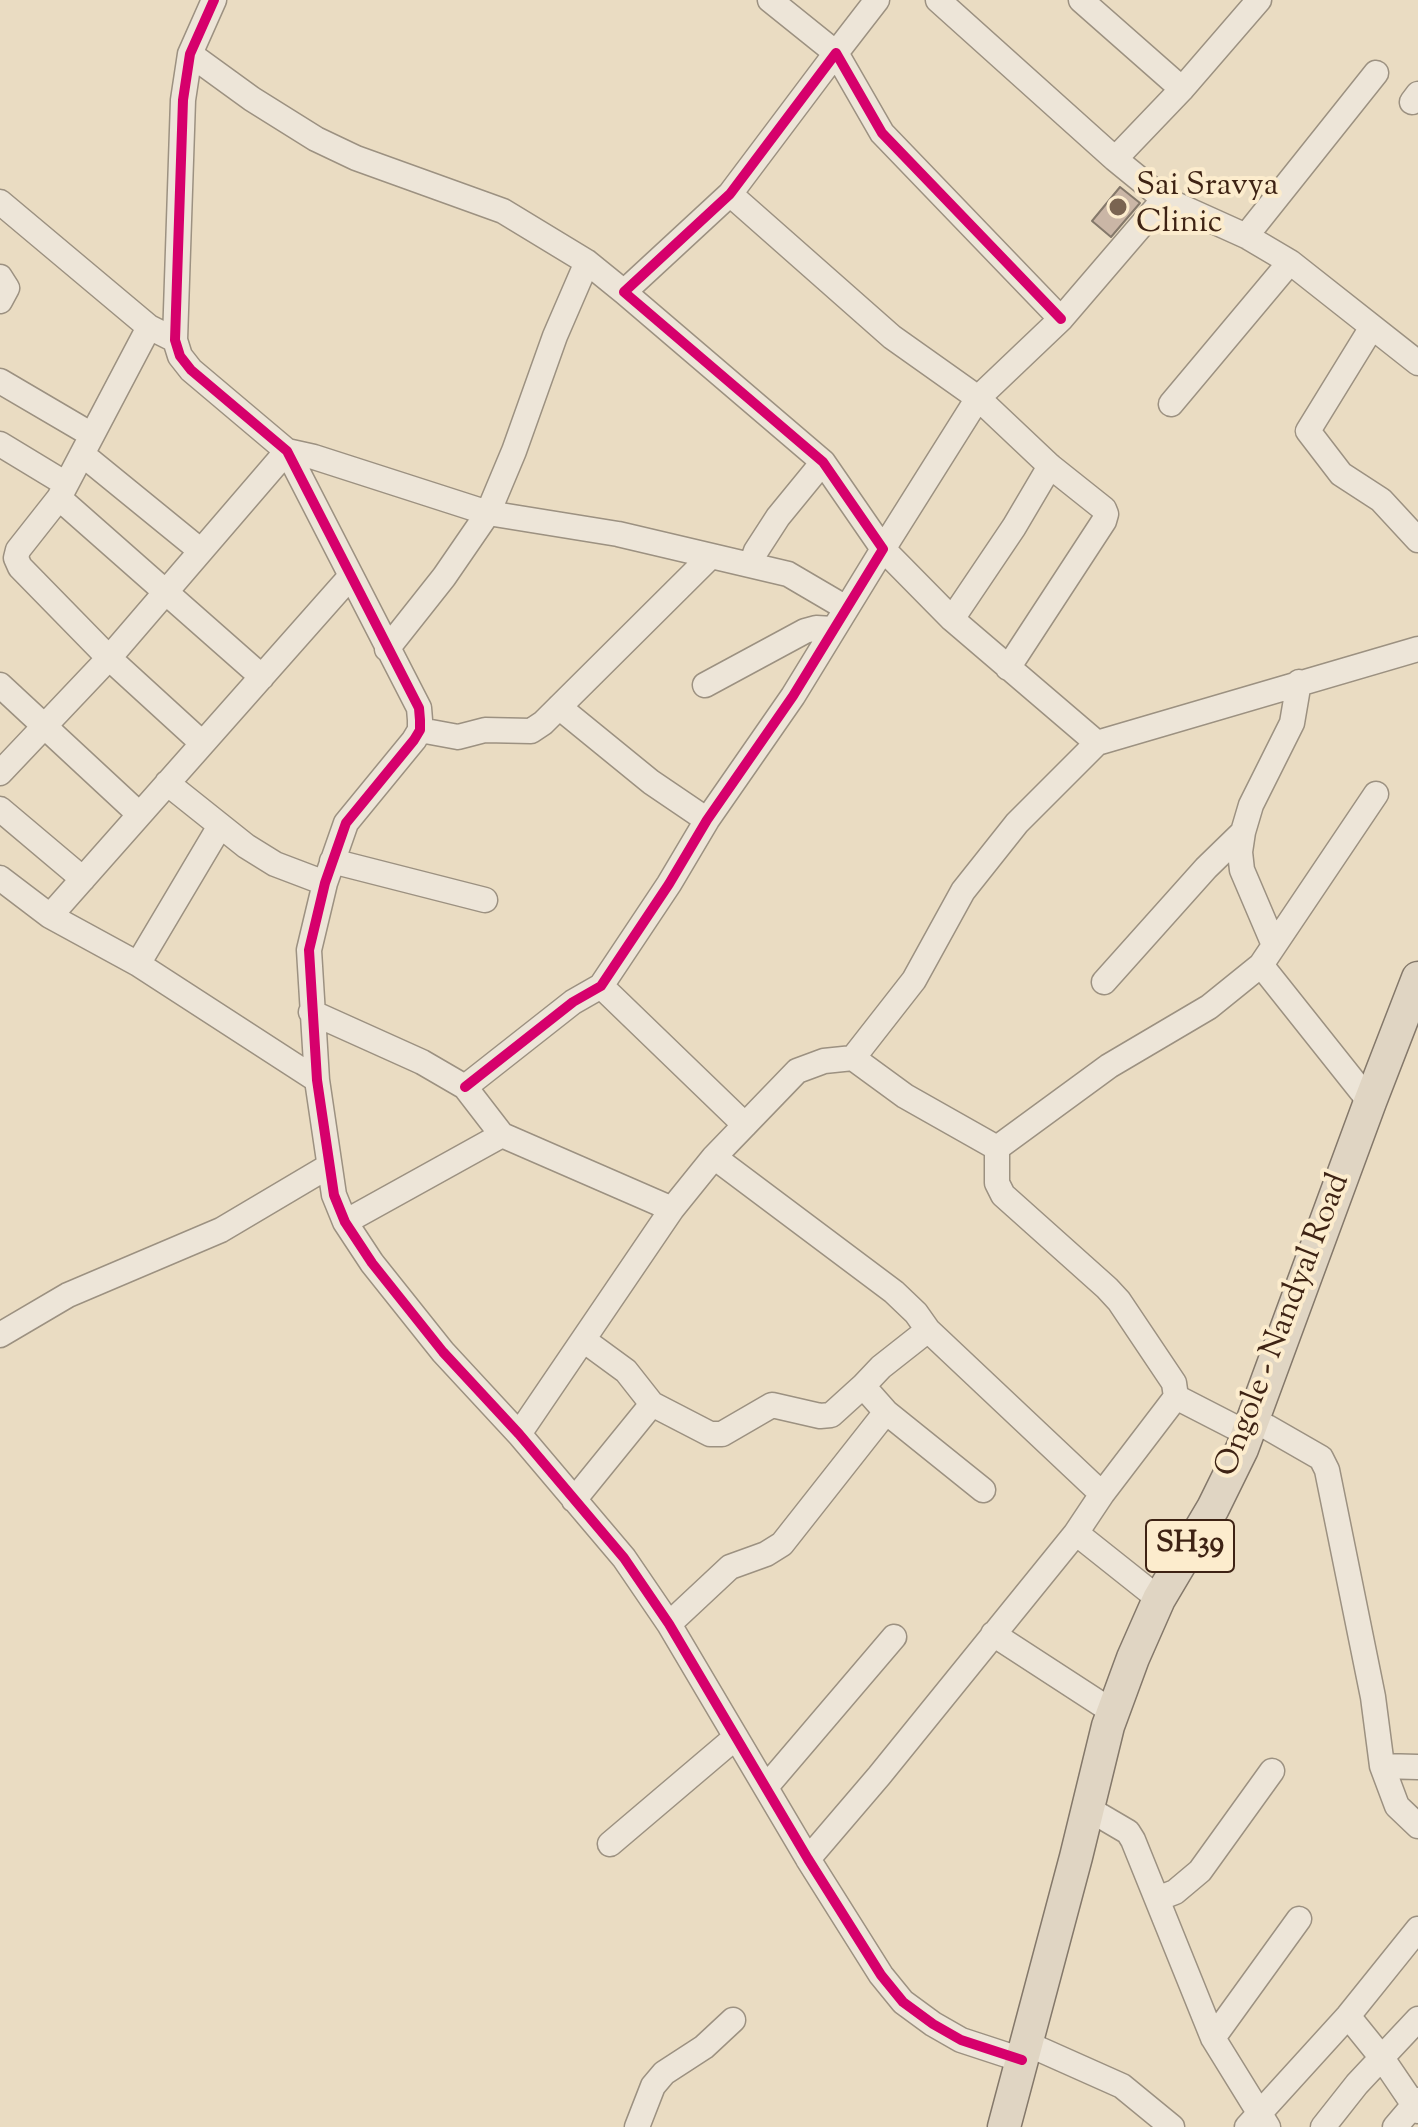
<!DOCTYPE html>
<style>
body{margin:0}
canvas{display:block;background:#eadcc2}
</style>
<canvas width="1418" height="2127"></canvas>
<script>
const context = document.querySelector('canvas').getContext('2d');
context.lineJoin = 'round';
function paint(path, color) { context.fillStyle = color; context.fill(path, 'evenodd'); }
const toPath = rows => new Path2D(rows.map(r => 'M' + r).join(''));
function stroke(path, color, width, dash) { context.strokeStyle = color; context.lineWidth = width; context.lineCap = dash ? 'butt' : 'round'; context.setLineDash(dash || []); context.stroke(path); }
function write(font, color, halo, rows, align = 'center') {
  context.font = font + ' "Sorts Mill Goudy",serif'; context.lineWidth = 8; context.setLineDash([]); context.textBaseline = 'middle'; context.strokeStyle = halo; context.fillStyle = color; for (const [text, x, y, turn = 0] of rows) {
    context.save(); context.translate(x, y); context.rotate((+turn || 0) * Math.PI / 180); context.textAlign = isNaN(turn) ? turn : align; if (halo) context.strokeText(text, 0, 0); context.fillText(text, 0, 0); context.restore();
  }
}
const building = toPath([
 [1120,187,1140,203,1111,237,1092,221,1120,187]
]);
const minor = toPath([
 [214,0,190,54,183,100,175,340,180,356,191,370,287,451,419,708,420,720,420,730,414,740,346,823,325,883,309,950,317,1080,334,1195,345,1222,372,1263,443,1352,519,1434,624,1558,669,1624,808,1859,881,1975,903,2002,933,2024,961,2040,1022,2060],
 [770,0,836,53,877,0],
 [938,0,1115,159],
 [1081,0,1182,89],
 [1259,0,1182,89,1115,159,1164,199,1246,236,1290,262,1418,363],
 [190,54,252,99,316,139,356,158,503,211,587,262,624,292],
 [1412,102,1418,94],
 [730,194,892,337,978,398,1050,466,1104,509,1106,514,1104,521,1008,668],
 [0,202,149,327],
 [1246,236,1376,73],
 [0,277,7,288,0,301],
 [1372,327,1308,431,1341,474,1381,500,1418,540],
 [175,340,149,327,59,498,18,550,16,558,20,567,109,658,202,743],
 [0,381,92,435],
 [1171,404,1290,262],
 [0,444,66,484],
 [82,454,201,551],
 [59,498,262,677],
 [751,565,756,551,778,517,823,462],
 [952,619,1014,527,1050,466],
 [387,649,444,577,488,513,514,451,555,336,587,262],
 [0,685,139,814],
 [705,685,805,631,816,628,833,629],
 [559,707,651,782,707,820],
 [420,730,458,737,485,730,531,731,543,723,710,557],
 [1097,743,952,619,883,549,978,398,1061,319,1164,199],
 [0,773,109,658,287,451,314,457,488,513,618,534,788,574,846,608],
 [167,783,246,846,275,864,325,883],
 [0,809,83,879],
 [332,861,485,900],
 [0,878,50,916,138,964,317,1080],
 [50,916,350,577],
 [1274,945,1242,870,1240,852,1243,832,1251,805,1292,723,1299,682],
 [138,964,220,826],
 [1104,982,1206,868,1243,832],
 [601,986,745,1125],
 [311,1012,422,1062,465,1087,502,1135],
 [853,1058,905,1096,997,1148,1109,1066,1209,1007,1261,965],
 [465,1087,573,1002,601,986,669,884,707,820,793,696,883,549,823,462,624,292,730,194,836,53,882,133,1061,319],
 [1370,1102,1261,965,1376,794],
 [997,1148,997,1183,1003,1195,1107,1288,1119,1301,1174,1383,1176,1397,1102,1494,1076,1533,1159,1599],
 [714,1157,894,1292,916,1313,928,1330,1102,1494],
 [345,1222,502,1135,672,1209],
 [0,1335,68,1295,221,1230,329,1166],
 [585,1341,626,1371,652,1404],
 [1176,1397,1248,1434],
 [886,1412,983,1490],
 [1267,1427,1321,1458,1327,1470,1373,1697,1382,1766,1397,1806,1418,1826],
 [519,1434,672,1209,714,1157,797,1071,824,1061,853,1058,914,980,963,891,1017,823,1097,743,1418,649],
 [574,1500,652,1404,710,1434,722,1434,772,1405,820,1416,831,1415,863,1386],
 [669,1624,730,1567,766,1554,782,1544,886,1412,863,1386,881,1367,928,1330],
 [993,1634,1113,1712],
 [1382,1766,1418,1767],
 [766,1787,894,1637],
 [1099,1815,1128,1832,1133,1840,1213,2038,1268,2127],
 [610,1844,736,1737],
 [808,1859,879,1776,1076,1533],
 [1157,1899,1175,1892,1200,1871,1272,1771],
 [1348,2016,1382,2058,1418,2111],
 [1213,2038,1299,1919],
 [1039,2049,1122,2086,1172,2127],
 [637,2127,653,2086,664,2073,704,2047,733,2020],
 [1247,2127,1348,2016,1418,1929],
 [1323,2127,1357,2084,1418,2019],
 [1395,2127,1418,2100]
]);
const major = toPath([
 [1004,2127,1076,1857,1108,1726,1133,1658,1159,1599,1213,1508,1242,1449,1370,1102,1418,978]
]);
const cycleway = toPath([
 [214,0,190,54,183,100,175,340,180,356,191,370,287,451,419,708,420,720,420,730,414,740,346,823,325,883,309,950,317,1080,334,1195,345,1222,372,1263,443,1352,519,1434,624,1558,669,1624,808,1859,881,1975,903,2002,933,2024,961,2040,1022,2060],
 [465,1087,573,1002,601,986,669,884,707,820,793,696,883,549,823,462,624,292,730,194,836,53,882,133,1061,319]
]);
const markers = [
 [1118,207,10,"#7a6451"]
];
const shields = [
 [1190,1546,88]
];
const shieldNames = [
 ["SH39",1190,1546]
];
const poiNames = [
 ["Sai Sravya",1136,189],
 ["Clinic",1136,226]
];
const streetNames = [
 ["Ongole - Nandyal Road",1285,1326,-69]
];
paint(building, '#cab6a6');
stroke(building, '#84786a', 2);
stroke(minor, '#9c9181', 27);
stroke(major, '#84786a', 35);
stroke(minor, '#ede5d8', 24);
stroke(major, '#e0d5c3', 32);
stroke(cycleway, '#d6006c', 10);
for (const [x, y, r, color] of markers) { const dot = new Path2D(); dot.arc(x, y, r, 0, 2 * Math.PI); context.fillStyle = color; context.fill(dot); stroke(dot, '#fceccd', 3); }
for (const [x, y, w] of shields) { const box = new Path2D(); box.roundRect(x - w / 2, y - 26, w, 52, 6); context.fillStyle = '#fceccd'; context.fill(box); stroke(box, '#3e2314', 2); }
write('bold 30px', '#3e2314', null, shieldNames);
write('32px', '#3e2314', '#fceccd', poiNames, 'left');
write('32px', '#3e2314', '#fceccd', streetNames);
</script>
